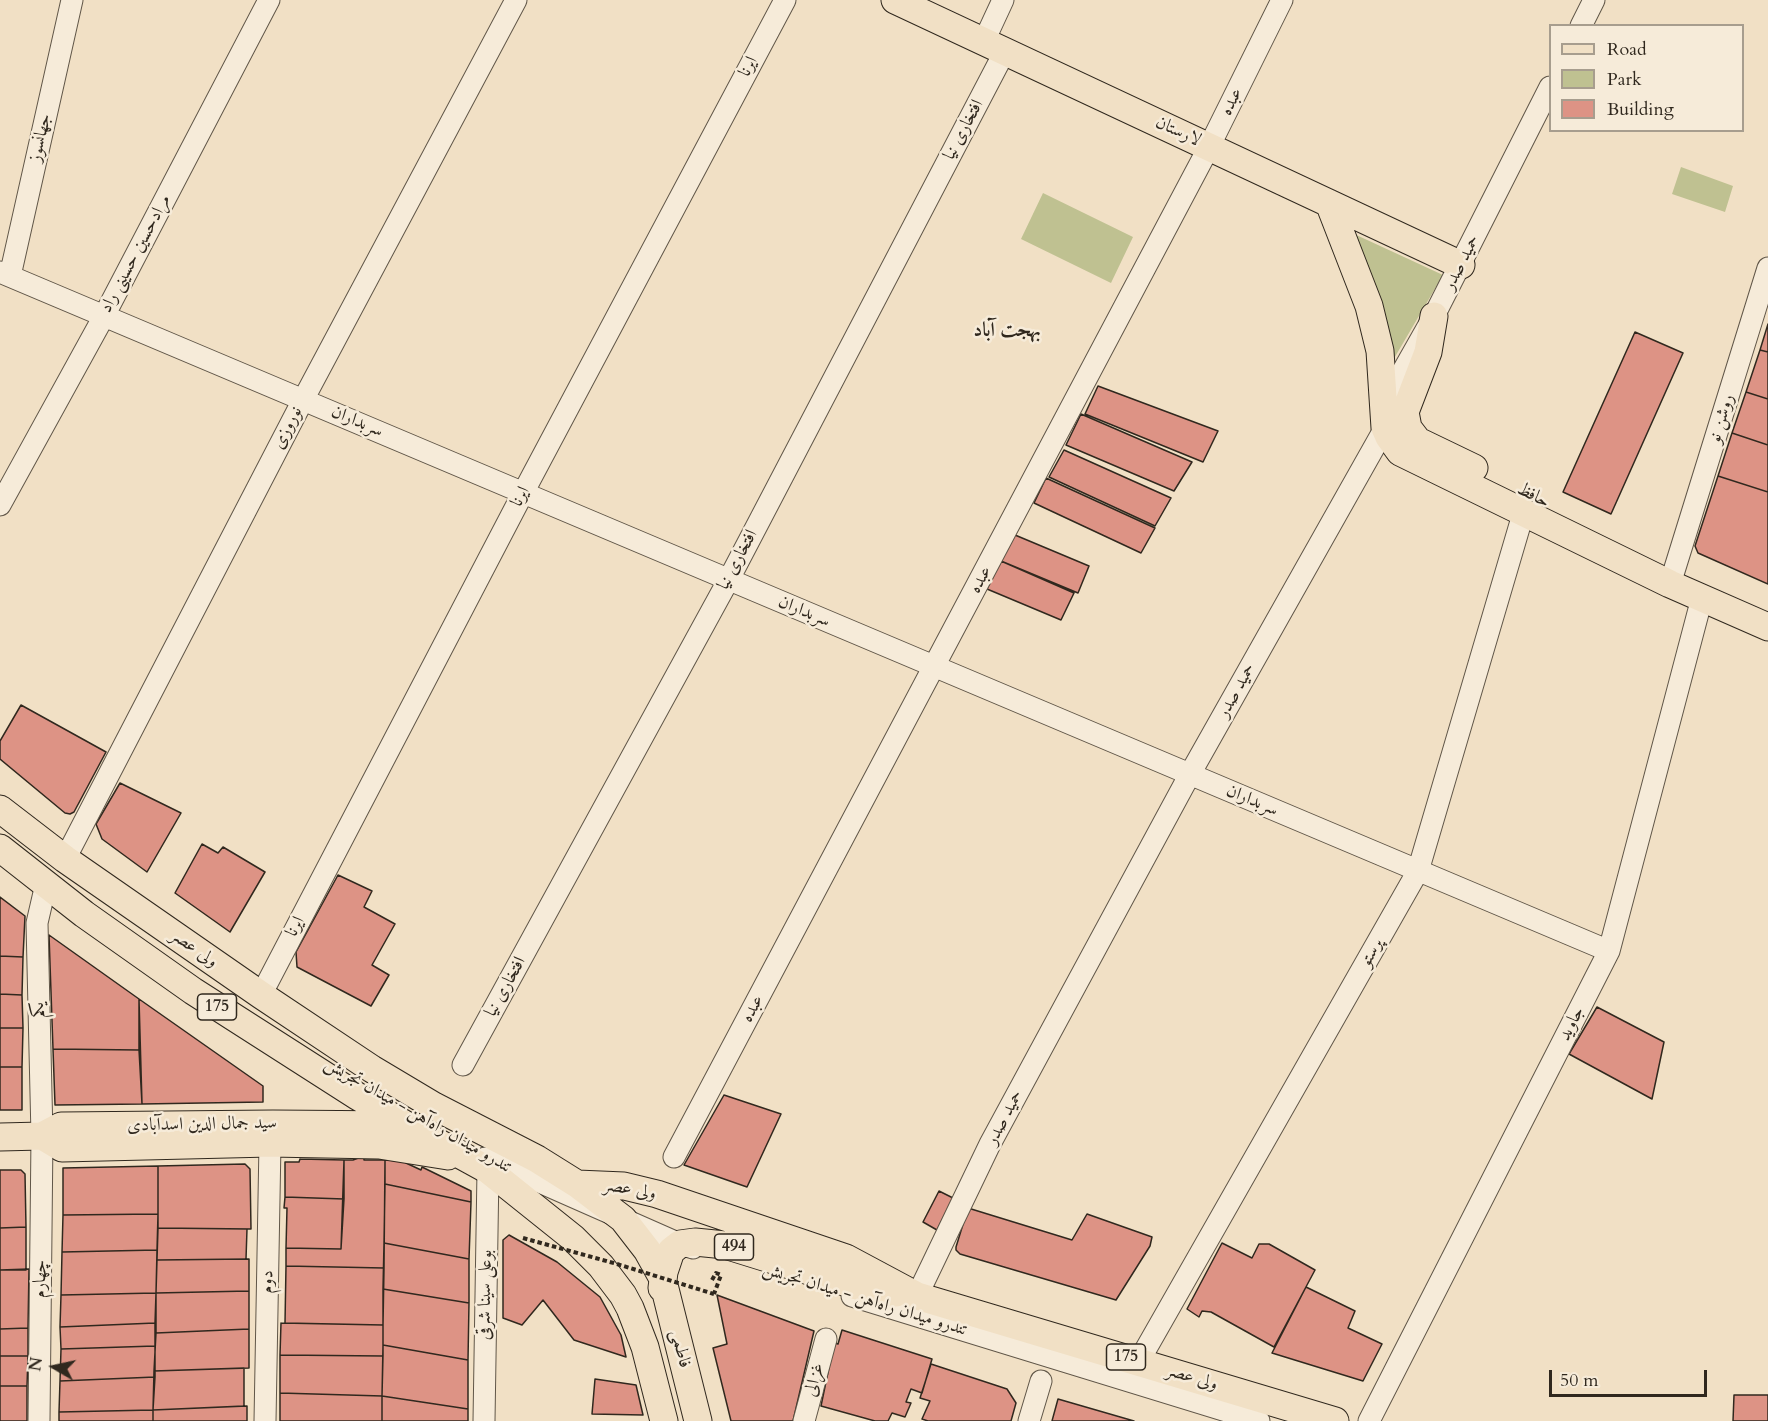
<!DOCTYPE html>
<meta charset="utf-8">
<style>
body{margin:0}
#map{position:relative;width:1768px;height:1421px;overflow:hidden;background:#f1e0c5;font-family:Cardo,serif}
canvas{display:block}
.legend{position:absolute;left:1549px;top:24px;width:195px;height:108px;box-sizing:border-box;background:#f6ebd9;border:2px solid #a79d8e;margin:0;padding:8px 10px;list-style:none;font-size:18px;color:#30281e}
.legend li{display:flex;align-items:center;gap:12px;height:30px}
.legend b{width:30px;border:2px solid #a79d8e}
.north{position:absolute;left:24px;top:1337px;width:60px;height:60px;-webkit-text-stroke:4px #f6ebd9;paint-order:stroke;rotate:279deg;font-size:16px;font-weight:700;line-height:24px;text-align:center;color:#30281e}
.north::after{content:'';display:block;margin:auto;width:21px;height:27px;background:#30281e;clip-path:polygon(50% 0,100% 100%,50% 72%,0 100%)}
.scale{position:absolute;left:1549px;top:1370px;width:158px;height:27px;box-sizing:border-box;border:3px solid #30281e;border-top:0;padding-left:8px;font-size:18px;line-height:21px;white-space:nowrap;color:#30281e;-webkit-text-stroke:4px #f6ebd9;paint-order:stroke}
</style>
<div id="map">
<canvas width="1768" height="1421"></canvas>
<ul class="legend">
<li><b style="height:8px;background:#f1e0c5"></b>Road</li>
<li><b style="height:16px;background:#bfc191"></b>Park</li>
<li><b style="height:16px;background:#dd9385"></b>Building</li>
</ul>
<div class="north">N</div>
<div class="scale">50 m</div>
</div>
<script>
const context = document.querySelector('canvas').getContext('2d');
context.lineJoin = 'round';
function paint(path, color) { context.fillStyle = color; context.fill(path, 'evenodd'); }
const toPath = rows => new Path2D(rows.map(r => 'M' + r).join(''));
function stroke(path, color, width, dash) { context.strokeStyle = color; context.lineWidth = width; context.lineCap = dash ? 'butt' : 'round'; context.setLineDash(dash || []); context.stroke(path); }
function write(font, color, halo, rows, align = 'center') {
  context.font = font + ' Cardo,Amiri,serif'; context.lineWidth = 5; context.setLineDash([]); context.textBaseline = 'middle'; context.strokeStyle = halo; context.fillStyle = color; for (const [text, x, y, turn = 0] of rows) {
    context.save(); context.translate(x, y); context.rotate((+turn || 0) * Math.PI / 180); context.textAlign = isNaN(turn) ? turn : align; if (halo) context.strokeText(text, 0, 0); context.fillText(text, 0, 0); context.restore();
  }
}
const green = toPath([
 [1681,167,1733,186,1725,212,1672,194],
 [1043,193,1133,237,1111,283,1021,239],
 [1339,227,1443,275,1389,367]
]);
const building = toPath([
 [1768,324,1768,352,1760,350,1768,324],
 [1635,332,1683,353,1611,514,1563,492,1635,332],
 [1760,350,1768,352,1768,399,1746,392,1760,350],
 [1098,386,1218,431,1203,462,1085,414,1098,386],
 [1746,392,1768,399,1768,445,1732,433,1746,392],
 [1081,414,1192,462,1174,491,1066,445,1081,414],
 [1732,433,1768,445,1768,492,1718,476,1732,433],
 [1064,450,1171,498,1155,526,1049,477,1064,450],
 [1718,476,1768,492,1768,584,1698,553,1695,546,1718,476],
 [1046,478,1155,528,1141,553,1034,503,1046,478],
 [1015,535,1089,566,1078,593,1001,561,1015,535],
 [1001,561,1074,593,1061,620,987,589,1001,561],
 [21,705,106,752,74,812,70,814,65,813,0,759,0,741,21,705],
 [120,783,181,813,147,872,102,839,96,824,120,783],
 [202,844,218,853,223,847,265,872,230,932,175,893,202,844],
 [338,875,372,891,364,907,395,924,372,965,389,975,371,1006,297,967,296,952,338,875],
 [0,897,25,916,23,957,0,956,0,897],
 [49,935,139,999,139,1050,53,1049,49,935],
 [0,956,23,957,22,995,0,994,0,956],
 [0,994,22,995,23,1028,0,1028,0,994],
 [139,999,263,1086,263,1102,142,1104,139,999],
 [1597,1007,1664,1042,1652,1099,1569,1054,1597,1007],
 [0,1028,23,1028,22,1067,0,1067,0,1028],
 [53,1049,139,1050,142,1104,55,1105,53,1049],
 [0,1067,22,1067,22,1110,0,1110,0,1067],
 [724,1095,781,1114,747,1187,684,1165,724,1095],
 [361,1157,364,1157,364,1160,385,1160,384,1268,286,1266,286,1248,341,1249,344,1160,353,1160,361,1157],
 [300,1159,344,1160,344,1199,285,1197,285,1162,299,1162,300,1159],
 [385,1160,406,1161,406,1163,421,1170,422,1167,471,1191,471,1202,385,1184,385,1160],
 [245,1164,250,1169,251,1229,158,1228,158,1166,245,1164],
 [158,1166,158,1214,63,1215,63,1168,158,1166],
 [0,1170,21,1170,25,1174,26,1227,0,1228,0,1170],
 [385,1184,471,1202,469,1259,384,1243,385,1184],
 [939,1191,953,1198,937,1230,923,1222,939,1191],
 [285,1197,344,1199,341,1249,286,1248,287,1208,284,1208,285,1197],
 [968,1208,1072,1240,1087,1214,1152,1237,1150,1246,1116,1300,960,1254,956,1250,956,1247,968,1208],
 [158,1214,157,1250,62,1252,63,1215,158,1214],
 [26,1227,26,1270,0,1270,0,1228,26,1227],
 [158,1228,247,1229,246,1259,157,1260,158,1228],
 [509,1235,557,1262,600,1297,621,1335,626,1357,574,1340,543,1300,522,1325,503,1318,503,1240,509,1235],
 [384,1243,469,1259,469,1303,383,1289,384,1243],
 [1222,1243,1252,1258,1259,1244,1269,1244,1315,1270,1274,1347,1211,1312,1202,1311,1199,1317,1187,1309,1222,1243],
 [157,1250,156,1293,61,1295,62,1252,157,1250],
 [249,1259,249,1291,156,1293,157,1260,249,1259],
 [286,1266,384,1268,383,1325,285,1323,286,1266],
 [29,1269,28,1328,0,1329,0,1270,29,1269],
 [1306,1287,1355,1311,1348,1328,1382,1344,1363,1381,1272,1353,1306,1287],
 [383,1289,469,1303,468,1360,383,1345,383,1289],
 [249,1291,249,1329,156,1333,156,1293,249,1291],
 [156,1293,155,1323,60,1327,61,1295,156,1293],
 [717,1295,814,1331,793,1421,731,1421,713,1348,727,1344,717,1295],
 [155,1323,155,1346,61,1349,60,1327,155,1323],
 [281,1323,383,1325,383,1356,280,1355,281,1323],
 [28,1328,28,1356,0,1356,0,1329,28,1328],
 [249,1329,249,1368,154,1371,156,1333,249,1329],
 [842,1330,932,1359,922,1393,911,1389,906,1402,911,1403,905,1417,892,1413,888,1421,875,1421,821,1406,834,1343,838,1344,842,1330],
 [383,1345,468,1360,468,1409,382,1396,383,1345],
 [155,1346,155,1377,60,1381,61,1349,155,1346],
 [280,1355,383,1356,382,1396,280,1393,280,1355],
 [0,1356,28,1356,27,1386,0,1386,0,1356],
 [931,1364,1007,1389,1016,1403,1011,1421,928,1421,922,1419,930,1401,920,1398,931,1364],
 [244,1368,244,1406,153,1410,154,1371,244,1368],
 [155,1377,153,1410,59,1412,60,1381,155,1377],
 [595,1379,636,1385,643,1415,592,1414,595,1379],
 [0,1386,27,1386,27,1421,0,1421,0,1386],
 [280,1393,382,1396,382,1421,280,1421,280,1393],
 [1734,1395,1768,1395,1768,1421,1733,1421,1734,1395],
 [382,1396,468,1409,468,1421,382,1421,382,1396],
 [1058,1399,1134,1421,1052,1421,1058,1399],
 [247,1406,247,1421,153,1421,153,1410,247,1406],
 [153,1410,153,1421,59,1421,59,1412,153,1410]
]);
const path = toPath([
 [712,1280,716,1273,721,1275,714,1294]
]);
const minor = toPath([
 [1581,26,1594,0],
 [984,41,1003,0],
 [0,272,1609,951],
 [10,276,72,0],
 [0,505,104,316,269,0],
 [1670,584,1768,268],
 [65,859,303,400,516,0],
 [261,995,523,493,785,0],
 [463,1065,729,579,1005,51],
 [674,1157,1209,147,1282,0],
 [485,1158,680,1244,693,1248],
 [852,1296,1259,1421],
 [917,1296,990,1144,1190,774,1385,428,1387,406,1391,392,1434,316,1550,87],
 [1139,1361,1418,871,1524,511],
 [39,1421,42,1136,37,923,46,884],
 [265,1421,270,1143],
 [484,1421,488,1170],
 [804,1421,826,1339],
 [1029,1421,1041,1381],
 [1369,1421,1609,951,1702,598]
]);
const major = toPath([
 [895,0,1461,265],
 [1329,203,1369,306,1380,351,1385,428,1389,437,1400,452,1670,584,1768,627],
 [1434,316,1428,352,1405,412,1408,428,1418,441,1474,468],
 [0,809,65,859,261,995,372,1069,434,1106,537,1159,577,1184,623,1219,647,1250,662,1277,698,1421],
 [0,848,84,914,193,991,357,1096,406,1125,488,1170,573,1238,601,1266,623,1295,630,1308,645,1347,664,1421],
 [42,1136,62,1148,270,1143,379,1145,448,1156],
 [0,1137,42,1136,61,1126,273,1124,404,1125],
 [577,1184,624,1186,657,1194,846,1258,917,1296,1335,1421],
 [662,1288,664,1272,671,1251,680,1244,695,1242,725,1245,867,1289,896,1293]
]);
const pathBridge = toPath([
 [523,1238,617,1264,714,1294]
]);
const shields = [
 [217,1007,39],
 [734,1247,39],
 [1126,1357,39]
];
const shieldNames = [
 ["175",217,1007],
 ["494",734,1247],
 ["175",1126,1357]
];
const streetNames = [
 ["ايرنا",749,67,-62],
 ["عبده",1232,102,-64],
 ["افتخاری نیا",964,130,-62],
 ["لارستان",1178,132,25],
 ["جهانسوز",41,138,-77],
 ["مرادحسین حسینی راد",136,254,-62],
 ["حمید صدر",1462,263,-63],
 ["روشن نو",1722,419,-73],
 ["سربداران",357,422,23],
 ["نوروزی",288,428,-63],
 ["حافظ",1533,496,27],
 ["ايرنا",521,497,-62],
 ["افتخاری نیا",738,560,-62],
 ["عبده",981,580,-62],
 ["سربداران",804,612,23],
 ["حمید صدر",1237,691,-61],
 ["سربداران",1252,801,23],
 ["ايرنا",296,927,-62],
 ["ولی عصر",194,949,35],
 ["پرستو",1372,953,-60],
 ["افتخاری نیا",506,987,-61],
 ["عبده",753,1009,-62],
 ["یکم",39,1010,-91],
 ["جاوید",1572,1024,-63],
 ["تندرو میدان راه‌آهن - میدان تجریش",418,1116,30],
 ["حمید صدر",1005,1118,-62],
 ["سید جمال الدین اسدآبادی",202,1125,-1],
 ["ولی عصر",630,1190,10],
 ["چهارم",41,1279,-89],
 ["دوم",268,1282,-89],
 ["بوعلی سینا شرقی",486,1295,-89],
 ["تندرو میدان راه‌آهن - میدان تجریش",865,1300,17],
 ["فاطمی",680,1349,76],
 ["ولی عصر",1192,1378,17],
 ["غزالی",815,1380,-75]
];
const neighbourhoodNames = [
 ["بهجت آباد",1007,331]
];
paint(green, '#bfc191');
paint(building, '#dd9385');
stroke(building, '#30281e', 1.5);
stroke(minor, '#605648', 23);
stroke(major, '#30281e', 29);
stroke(path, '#30281e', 4, [4.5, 3]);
stroke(minor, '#f6ebd9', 21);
stroke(major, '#f1e0c5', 27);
stroke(pathBridge, '#30281e', 4, [4.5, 3]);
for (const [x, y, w] of shields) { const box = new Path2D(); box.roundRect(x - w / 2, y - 13, w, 26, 4.5); context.fillStyle = '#f6ebd9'; context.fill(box); stroke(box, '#30281e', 1.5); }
write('bold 16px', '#30281e', null, shieldNames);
write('18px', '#30281e', '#f6ebd9', streetNames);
write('bold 20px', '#30281e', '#f6ebd9', neighbourhoodNames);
</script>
